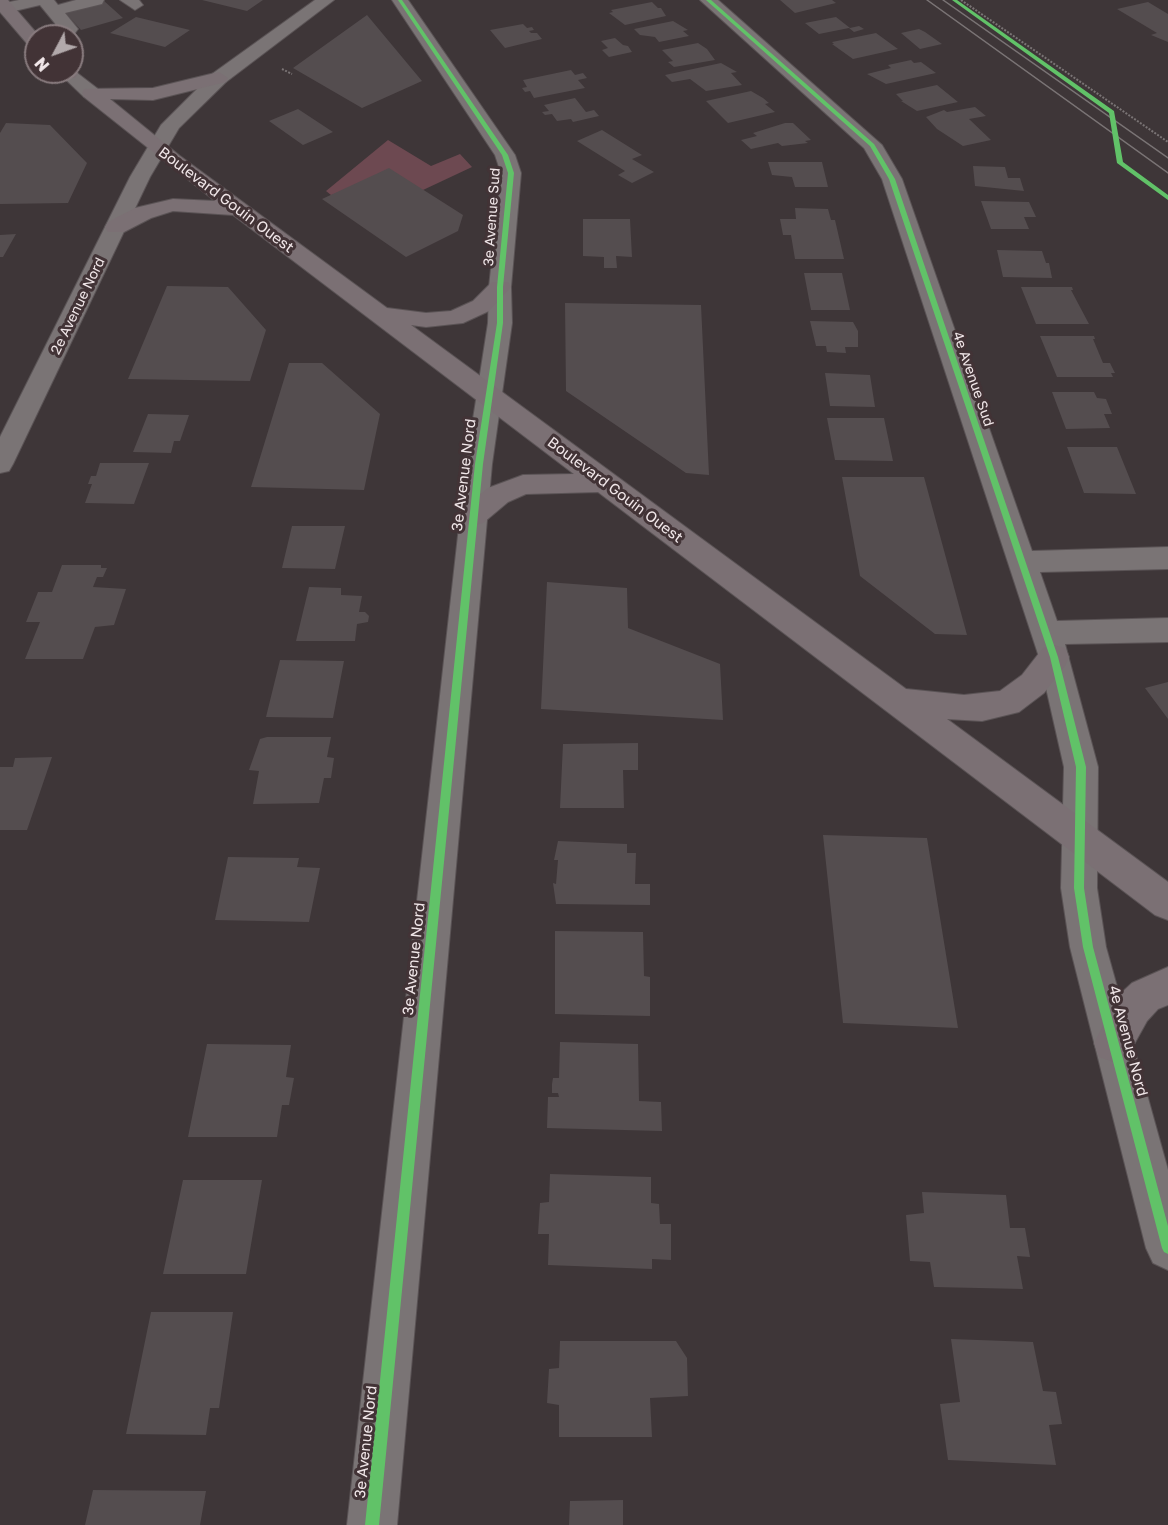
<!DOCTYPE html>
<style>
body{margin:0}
#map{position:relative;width:1168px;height:1525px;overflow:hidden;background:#3e3638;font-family:"Golos Text",sans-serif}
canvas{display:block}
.north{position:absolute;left:24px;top:24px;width:60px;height:60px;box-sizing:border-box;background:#423336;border:2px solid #887b7e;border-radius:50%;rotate:229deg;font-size:16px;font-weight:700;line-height:24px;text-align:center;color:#f1e7e9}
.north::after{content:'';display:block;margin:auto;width:21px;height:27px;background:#b2a9ab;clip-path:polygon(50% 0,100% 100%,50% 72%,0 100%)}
</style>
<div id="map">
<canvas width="1168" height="1525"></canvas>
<div class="north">N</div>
</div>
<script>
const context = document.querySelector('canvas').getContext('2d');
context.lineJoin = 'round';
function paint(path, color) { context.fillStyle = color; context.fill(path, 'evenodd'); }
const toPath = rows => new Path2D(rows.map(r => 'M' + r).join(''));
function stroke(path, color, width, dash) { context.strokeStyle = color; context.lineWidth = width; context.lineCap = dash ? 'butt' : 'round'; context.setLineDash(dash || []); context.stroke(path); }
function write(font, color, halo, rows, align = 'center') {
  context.font = font + ' "Golos Text",sans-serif'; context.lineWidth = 6; context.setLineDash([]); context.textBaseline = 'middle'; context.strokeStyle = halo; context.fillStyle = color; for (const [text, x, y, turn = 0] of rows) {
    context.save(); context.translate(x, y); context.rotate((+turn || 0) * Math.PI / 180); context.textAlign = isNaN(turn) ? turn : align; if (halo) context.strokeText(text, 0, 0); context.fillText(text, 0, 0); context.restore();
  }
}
const green = toPath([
 [388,140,431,166,460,154,472,167,423,190,331,195,326,191]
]);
const building = toPath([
 [103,0,123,18,81,30,63,10],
 [202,0,263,0,247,11],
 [780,0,832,0,836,3,795,13],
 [652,2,658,8,661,8,666,16,625,25,609,13,613,12,611,10],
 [1148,2,1168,14,1168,42,1151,35,1157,33,1117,9],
 [367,15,422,81,362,108,293,68],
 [136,17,190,30,165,47,110,33],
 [836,17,850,28,859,26,864,29,854,32,849,28,819,34,805,23],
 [673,21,688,30,683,31,689,36,659,42,655,37,640,35,634,29],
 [523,24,527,28,532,27,534,30,529,31,531,33,537,33,542,39,505,48,490,30],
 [919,29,925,32,942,44,920,49,901,33],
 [876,33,898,49,853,59,832,44,834,44,832,42],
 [615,38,623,45,628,46,632,52,609,57,602,50,608,48,601,41],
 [698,43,707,49,715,60,674,67,668,62,673,61,662,50],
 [911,60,914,63,921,62,936,73,886,84,867,74,891,68,888,65],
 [721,63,737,72,731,73,742,85,706,91,690,79,672,82,665,75],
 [571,70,575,75,583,73,587,78,578,80,585,88,534,98,530,91,525,92,522,88,527,87,523,80],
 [937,85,958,102,917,111,901,101,903,101,896,94],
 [751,91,763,98,769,103,765,104,775,112,728,123,706,101],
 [575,98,586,112,594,110,599,116,573,122,571,119,557,121,552,114,545,115,542,112,549,111,544,105],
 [975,107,986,116,969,119,991,140,963,146,937,129,926,117,944,110,947,112],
 [298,109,333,132,303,145,269,121],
 [6,123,50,125,87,163,68,203,0,204,0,133],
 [785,123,793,123,811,140,805,141,808,143,782,146,778,143,751,149,741,140,757,136,753,133],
 [602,130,642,155,632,159,654,172,632,183,618,175,625,171,577,141],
 [768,162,822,162,828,187,795,187,792,177,772,175],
 [973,166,1005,167,1008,178,1020,178,1024,191,975,186],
 [389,168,463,215,458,231,406,257,322,199],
 [981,201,1029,202,1036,217,1024,217,1029,229,991,229],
 [795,208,828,209,831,220,835,220,844,259,795,259,791,235,783,235,780,219,796,219],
 [583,219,630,219,632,257,616,256,617,268,604,268,604,257,583,256],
 [16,234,3,257,0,257,0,235],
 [997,250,1042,251,1046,263,1049,263,1052,278,1003,277],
 [804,273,842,273,850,310,811,310],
 [167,286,228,287,266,330,250,381,128,379],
 [1021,287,1072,287,1073,290,1071,290,1089,324,1036,324],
 [565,303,701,305,709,475,686,473,566,391],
 [810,321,853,322,858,331,858,347,845,347,846,353,827,352,826,346,816,346],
 [1040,336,1094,336,1095,339,1093,339,1103,363,1110,363,1115,373,1111,373,1113,377,1057,377],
 [289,363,322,363,380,414,364,490,251,487],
 [825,373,870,375,875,407,830,406],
 [1052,392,1094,392,1097,398,1106,399,1112,414,1104,414,1110,428,1066,429],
 [148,414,189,415,180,441,174,441,171,453,133,452],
 [827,418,884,418,893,461,835,460],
 [1067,447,1117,447,1136,494,1084,493],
 [100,463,149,463,134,504,85,503,92,484,88,484,91,476,96,476],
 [842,477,924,477,967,635,935,634,860,576],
 [292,526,345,526,335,569,282,568],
 [62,565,101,565,101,568,107,568,103,577,97,577,93,587,126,589,114,625,95,627,83,659,25,659,40,622,26,622,38,592,52,592],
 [547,582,627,588,628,628,720,664,723,720,541,709],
 [309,587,341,588,341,595,362,596,359,612,365,612,369,616,368,622,357,624,355,641,296,641],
 [280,660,344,661,333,718,266,717],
 [1168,682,1168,719,1145,688],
 [267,737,331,737,327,757,334,758,331,778,324,778,319,803,253,804,259,771,249,770,260,739],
 [638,743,638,770,623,770,624,808,560,808,563,744],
 [52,757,27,830,0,830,0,767,13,767,15,758],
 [823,835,927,838,958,1028,843,1023],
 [558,841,627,844,627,853,636,853,635,884,650,884,650,905,556,904,553,883,556,884,558,860,554,860],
 [228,857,299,858,297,867,320,868,309,922,215,920],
 [555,931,643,932,644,976,650,977,650,1016,555,1014],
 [560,1042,638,1044,639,1101,661,1102,662,1131,547,1128,548,1097,559,1097,558,1093,552,1093,552,1084,553,1078,559,1078],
 [207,1044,291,1045,286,1077,294,1078,289,1105,282,1105,277,1137,188,1137],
 [550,1174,651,1177,651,1203,659,1204,660,1224,671,1224,671,1260,652,1259,652,1269,548,1265,549,1234,538,1234,540,1203,549,1202],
 [183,1180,262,1180,246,1274,163,1274],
 [922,1192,1006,1195,1010,1228,1025,1228,1030,1257,1017,1256,1023,1289,934,1287,930,1262,910,1261,906,1215,924,1213],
 [151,1312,233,1312,219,1408,210,1408,206,1435,126,1434],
 [951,1339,1033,1342,1043,1391,1056,1392,1062,1424,1049,1425,1056,1465,948,1460,940,1404,960,1402],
 [560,1341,676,1341,687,1358,688,1396,650,1398,652,1437,559,1437,559,1405,547,1403,549,1369,559,1368],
 [93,1490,206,1491,200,1525,85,1525],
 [623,1500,623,1525,569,1525,570,1501]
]);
const path = toPath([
 [961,0,1168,142],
 [282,69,292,74]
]);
const minor = toPath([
 [19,0,54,0,58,5,76,0,104,0,102,4,65,13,78,29,75,33,62,36,36,36,36,40,32,36,35,32,58,27,40,5,6,13,0,12,0,4,19,0],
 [120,0,139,0,143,5,135,10,120,0],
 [315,0,334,0,226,82,179,128,150,177,13,464,9,471,0,473,0,437,130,177,161,125,212,74,315,0],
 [392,0,408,0,515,155,521,173,511,287,512,323,492,464,397,1525,347,1525,466,464,488,323,489,287,501,173,495,155,392,0],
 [700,0,718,0,882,145,902,179,1032,551,1168,547,1168,569,1040,572,1057,621,1168,618,1168,642,1065,644,1098,767,1097,888,1106,947,1168,1170,1168,1270,1153,1263,1146,1248,1070,947,1061,888,1064,767,1039,657,882,179,864,148,700,0],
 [72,69,98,89,100,93,98,97,84,97,60,74,72,72,72,69]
]);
const major = toPath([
 [0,0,8,0,39,36,36,36,36,48,30,47,0,12,0,0],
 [72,68,78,74,75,78,63,78,58,72,72,72,72,68],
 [219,72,228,78,226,82,153,100,110,99,180,156,387,308,426,313,451,311,473,301,492,282,508,282,511,287,489,311,463,323,426,327,411,325,906,689,964,695,1000,691,1022,675,1043,648,1054,645,1065,648,1069,657,1065,666,1044,693,1019,712,982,721,947,719,1168,882,1168,920,1155,915,598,492,526,494,508,502,483,523,473,526,463,523,459,516,463,509,488,488,523,475,574,474,233,215,173,211,151,218,124,232,108,232,105,227,108,222,135,208,173,199,215,201,84,97,82,93,84,89,153,88,219,72],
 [1168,967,1168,1005,1158,1009,1147,1021,1127,1057,1113,1062,1099,1057,1094,1043,1119,995,1132,983,1168,967]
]);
const tram = toPath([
 [927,0,1168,173],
 [943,0,1168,158]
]);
const cycleway = toPath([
 [398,0,402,0,508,155,514,173,503,287,503,323,483,464,379,1525,365,1525,475,464,497,323,497,287,508,173,502,155,398,0],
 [706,0,711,0,874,144,895,179,1058,657,1086,767,1084,888,1093,947,1168,1226,1168,1254,1164,1252,1162,1248,1083,947,1074,888,1076,767,1050,657,889,179,870,146,706,0],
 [952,0,957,0,1114,111,1123,162,1168,195,1168,200,1117,163,1109,113,952,0]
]);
const farStreetnames = [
 ["3e Avenue Sud",492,217,-86],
 ["2e Avenue Nord",78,306,-64],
 ["4e Avenue Sud",973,379,71]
];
const streetNames = [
 ["Boulevard Gouin Ouest",226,200,37],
 ["3e Avenue Nord",464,475,-83],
 ["Boulevard Gouin Ouest",615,490,37],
 ["3e Avenue Nord",414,959,-84],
 ["4e Avenue Nord",1128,1041,75],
 ["3e Avenue Nord",366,1442,-84]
];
paint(green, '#6d4951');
paint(building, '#544d4f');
stroke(minor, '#5a5355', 2);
stroke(major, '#5a5355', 2);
stroke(path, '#7a7475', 2, [2, 1.5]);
paint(minor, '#7a7475');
paint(major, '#7b7074');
stroke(tram, '#7a7475', 1.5);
paint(cycleway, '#61c268');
write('14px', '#f1e7e9', '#423336', farStreetnames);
write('15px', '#f1e7e9', '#423336', streetNames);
</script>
